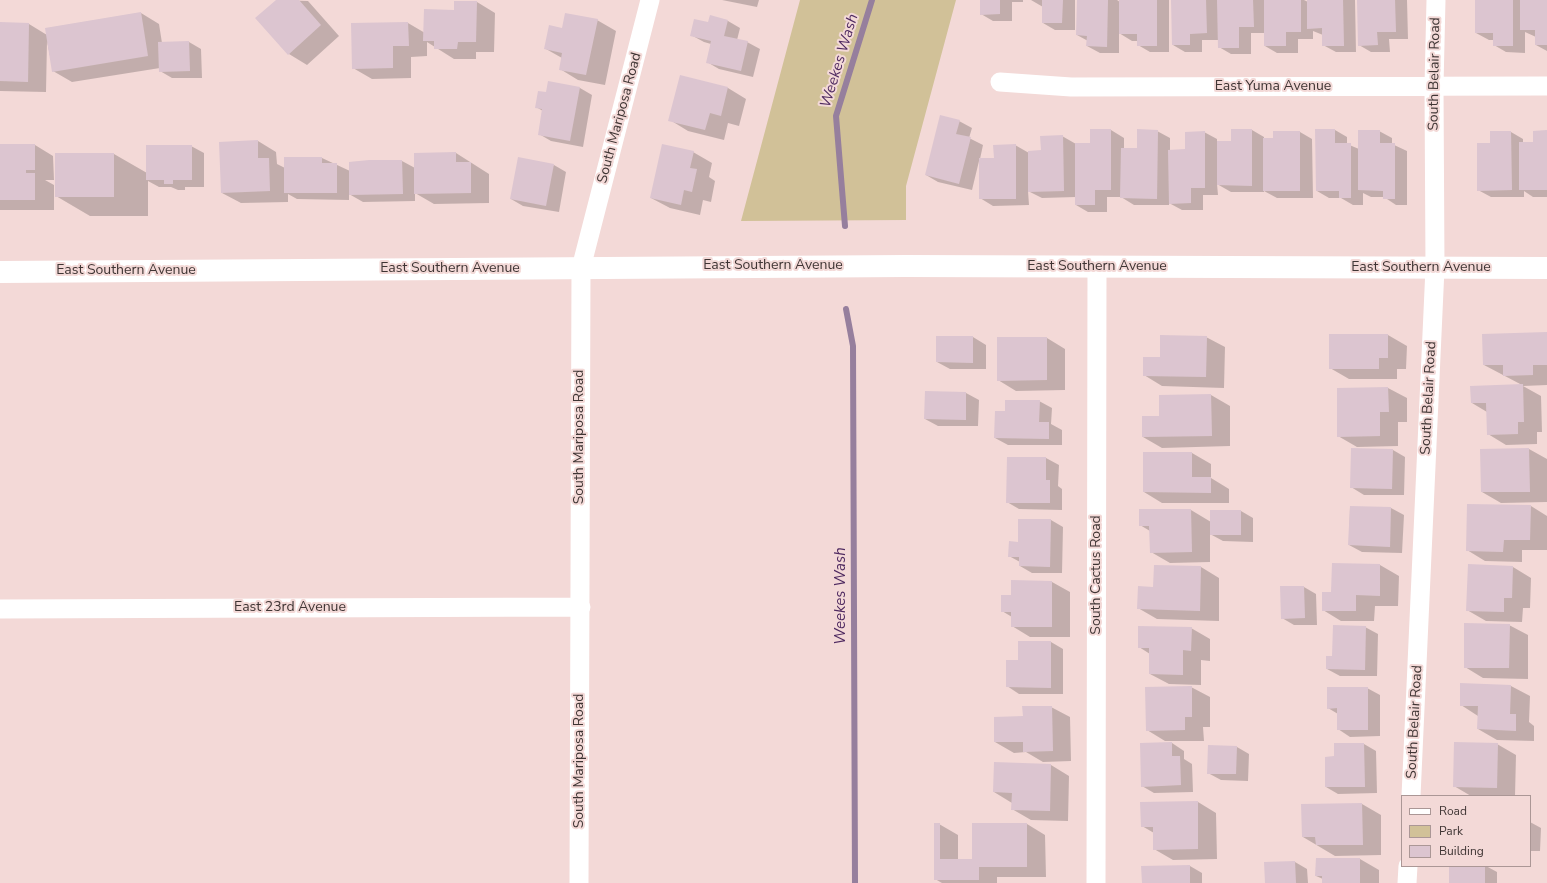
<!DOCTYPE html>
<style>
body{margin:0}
#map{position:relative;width:1547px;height:883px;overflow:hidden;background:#f3d9d7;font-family:"Nunito Sans",sans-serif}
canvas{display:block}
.legend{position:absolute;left:1401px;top:795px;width:130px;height:72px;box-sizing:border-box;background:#f3d9d7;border:1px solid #ab9796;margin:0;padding:5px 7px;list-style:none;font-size:12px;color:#3f3534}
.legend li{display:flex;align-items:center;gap:8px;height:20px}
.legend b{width:20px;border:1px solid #ab9796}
</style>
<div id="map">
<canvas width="1547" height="883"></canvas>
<ul class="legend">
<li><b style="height:5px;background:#fff"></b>Road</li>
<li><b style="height:11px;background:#d1c198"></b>Park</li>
<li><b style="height:11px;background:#dcc5d0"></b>Building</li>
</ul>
</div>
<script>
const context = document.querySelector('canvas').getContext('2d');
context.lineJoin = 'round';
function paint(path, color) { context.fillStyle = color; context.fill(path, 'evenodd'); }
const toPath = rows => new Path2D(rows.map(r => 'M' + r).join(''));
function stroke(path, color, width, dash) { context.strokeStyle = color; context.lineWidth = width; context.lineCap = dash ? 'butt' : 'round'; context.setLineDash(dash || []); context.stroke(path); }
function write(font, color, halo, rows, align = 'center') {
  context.font = font + ' "Nunito Sans",sans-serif'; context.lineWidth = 4; context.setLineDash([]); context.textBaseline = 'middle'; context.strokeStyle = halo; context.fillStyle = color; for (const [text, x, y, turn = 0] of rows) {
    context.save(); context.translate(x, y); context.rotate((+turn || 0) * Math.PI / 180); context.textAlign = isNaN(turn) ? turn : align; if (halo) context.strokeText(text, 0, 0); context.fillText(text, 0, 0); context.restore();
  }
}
const green = toPath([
 [800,0,956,0,906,186,906,220,741,221]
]);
const shadow = toPath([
 [277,0,308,1,339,36,307,65,289,54],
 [722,0,759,0,757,7],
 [981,0,1023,0,1023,2,1012,2,1012,21,993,21,981,14],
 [1031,0,1075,0,1075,30,1055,30,1043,23,1043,7],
 [1078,0,1117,0,1120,2,1120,0,1169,0,1169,52,1150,52,1138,45,1138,41,1132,41,1119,33,1119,53,1100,53,1087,46,1088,41,1077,35],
 [1172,0,1304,0,1308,2,1308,0,1355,0,1356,52,1336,52,1323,45,1323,35,1313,31,1313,39,1298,39,1298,53,1277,53,1265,46,1265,33,1251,33,1251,54,1231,54,1219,47,1219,40,1202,40,1202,52,1185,52,1173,45],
 [1358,0,1407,0,1408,39,1389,39,1390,52,1371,52,1359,45],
 [1476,0,1547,0,1547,51,1536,45,1536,37,1525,32,1525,53,1506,52,1494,45,1494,40,1489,40,1476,33],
 [477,2,495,13,494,52,476,52,476,59,454,59,427,42,427,56,411,57,411,78,372,79,353,68,352,24,408,23,425,33,455,11],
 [141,13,159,24,162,43,189,42,201,49,202,78,172,78,160,71,160,68,72,82,53,71,47,41,46,92,0,91,0,41,29,24,47,35],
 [710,17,728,21,740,28,737,40,747,42,760,49,753,77,719,69,707,62,711,44,704,42,691,35,709,23],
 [597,20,616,31,605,85,578,80,560,69,562,58,546,49,563,29],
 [681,76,728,88,746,99,739,126,728,123,724,140,688,131,670,120],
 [580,88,592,95,583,147,551,141,539,134,543,111,536,107,547,93],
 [959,121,972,128,969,138,983,145,980,159,995,159,1015,145,1029,153,1042,151,1062,136,1076,144,1091,144,1091,130,1111,130,1124,138,1124,149,1138,149,1157,131,1170,138,1170,151,1186,150,1204,132,1217,139,1217,142,1232,142,1252,130,1264,137,1264,139,1274,139,1300,132,1312,139,1313,198,1277,198,1264,191,1264,192,1231,192,1217,184,1218,195,1203,195,1203,210,1182,210,1169,203,1169,205,1134,205,1121,197,1107,197,1107,212,1088,212,1076,205,1076,197,1042,198,1028,191,1029,205,993,206,980,198,979,161,972,190,938,182,926,175],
 [1335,130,1347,137,1347,144,1359,149,1379,131,1392,138,1392,144,1407,151,1407,205,1396,205,1384,197,1371,197,1363,193,1363,205,1353,205,1341,198,1329,198,1317,191],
 [1547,131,1547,197,1533,197,1524,191,1524,197,1491,197,1478,190,1491,144,1511,132,1523,139,1523,143,1534,143],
 [258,141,276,152,277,164,285,168,285,158,322,158,350,171,350,162,402,161,415,168,456,153,489,174,489,203,434,204,415,193,415,201,363,202,349,194,349,200,297,199,288,194,288,202,241,203,222,193],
 [0,145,35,145,53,156,54,180,45,180,54,185,54,210,0,210],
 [191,146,204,153,204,187,185,187,185,190,178,190,171,187,159,187,148,181,148,216,90,216,56,196,56,154,114,154,147,173],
 [693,152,712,163,709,177,715,181,711,202,703,200,700,215,670,208,651,198],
 [554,165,566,172,559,212,523,206,511,199],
 [1547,333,1547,385,1523,386,1541,396,1542,432,1537,432,1537,444,1506,445,1488,434,1487,412,1472,403,1522,385,1484,365],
 [1388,335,1407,346,1406,369,1397,369,1397,379,1349,379,1330,368],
 [937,337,973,337,986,345,986,369,950,369,937,362],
 [1206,337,1225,347,1224,388,1162,386,1144,375,1161,358],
 [1047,338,1065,349,1065,390,1016,391,998,380],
 [1388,388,1407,398,1407,422,1398,422,1398,446,1357,447,1338,436],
 [926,392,966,393,979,400,978,426,938,426,925,419],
 [1211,395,1230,406,1230,446,1162,448,1143,437,1160,417,1160,396],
 [1039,401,1052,408,1051,424,1062,430,1062,445,1008,445,995,438,1006,412],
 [1529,449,1547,459,1547,502,1501,503,1482,492],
 [1393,450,1405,457,1404,495,1364,495,1351,487],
 [1144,453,1192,453,1211,464,1211,478,1229,489,1229,503,1162,503,1144,492],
 [1008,458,1046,458,1059,465,1058,486,1062,489,1062,510,1019,509,1007,502],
 [1531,506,1547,516,1547,550,1522,550,1522,562,1485,561,1467,550],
 [1350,507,1391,508,1404,515,1402,553,1362,552,1349,545],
 [1191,510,1211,522,1241,511,1253,518,1253,542,1223,541,1210,534,1210,562,1170,563,1151,552,1150,531,1140,525],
 [1051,520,1063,527,1062,573,1032,573,1020,566,1020,562,1009,556,1019,543],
 [1333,564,1380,565,1399,576,1398,606,1375,606,1374,621,1341,621,1323,610,1332,593],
 [1201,567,1219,578,1219,621,1157,619,1138,608,1154,588],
 [1513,567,1531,578,1530,608,1523,608,1522,622,1486,621,1467,610],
 [1052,582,1070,592,1070,637,1030,637,1012,626,1012,617,1002,611,1012,596],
 [1304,587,1316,594,1317,625,1294,625,1282,618],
 [1509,625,1528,635,1528,679,1483,678,1465,667],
 [1365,627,1378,634,1377,676,1340,676,1327,669,1333,657],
 [1191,628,1210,639,1210,661,1201,660,1201,685,1169,684,1150,674,1150,654,1139,647],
 [1051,642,1063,649,1063,694,1019,694,1007,686,1019,661],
 [1461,684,1511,686,1530,696,1529,722,1534,726,1534,741,1497,740,1478,729,1478,716,1461,705],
 [1191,687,1210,697,1210,727,1203,727,1204,741,1165,741,1147,730],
 [1367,688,1380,695,1380,736,1350,737,1338,729,1338,714,1328,708],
 [1051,707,1070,717,1071,761,1043,762,1026,752,1014,753,995,742,1024,717],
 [1172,743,1184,751,1184,759,1192,764,1193,792,1154,793,1142,786],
 [1364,744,1376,751,1377,793,1338,794,1326,787,1336,757],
 [1497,744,1516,755,1515,796,1471,796,1454,786],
 [1237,747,1249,754,1248,781,1221,780,1208,773],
 [1051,765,1069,776,1068,821,1031,820,1012,809,1012,803,994,792],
 [1198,802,1216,813,1217,859,1173,860,1154,849,1154,833,1142,826],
 [1362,804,1381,815,1381,855,1335,856,1303,837],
 [1530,822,1541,828,1540,851,1530,851],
 [939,824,958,835,958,860,973,860,1027,824,1045,835,1046,877,997,877,997,883,942,883,935,879],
 [1317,859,1360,859,1379,870,1379,883,1323,883,1323,879,1316,876],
 [1295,862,1307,869,1308,883,1266,883],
 [1190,866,1202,873,1202,883,1143,883],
 [1450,866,1486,866,1497,872,1497,883,1450,883]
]);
const stream = toPath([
 [845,226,836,116,872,0],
 [846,309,853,346,855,883]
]);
const building = toPath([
 [276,0,299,0,321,25,288,55,255,18],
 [980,0,1000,0,1000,14,980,15],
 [1042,0,1063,0,1062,23,1042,23],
 [1077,0,1108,0,1107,47,1086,46,1087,36,1076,35],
 [1119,0,1157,0,1157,46,1137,46,1137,34,1119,34],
 [1171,0,1206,0,1207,33,1190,34,1190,45,1172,45],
 [1217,0,1253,0,1254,27,1239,27,1239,48,1218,48],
 [1264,0,1301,0,1301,32,1286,32,1286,46,1264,46],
 [1307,0,1343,0,1344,46,1322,46,1322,28,1307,29],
 [1357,0,1395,0,1396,32,1377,32,1378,45,1358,46],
 [1475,0,1513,0,1513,46,1493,46,1493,33,1475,33],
 [1520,0,1547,0,1547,45,1535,45,1535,30,1520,30],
 [454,1,477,1,476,42,458,42,457,49,434,49,434,41,423,41,424,9,454,10],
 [141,12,148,56,52,72,45,28],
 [565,13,598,19,586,75,559,70,562,53,544,49,549,25,562,28],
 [710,15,728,20,724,36,748,41,741,71,706,63,711,41,690,36,694,19,708,22],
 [0,22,29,23,28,82,0,81],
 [408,22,409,46,393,46,393,68,352,69,351,23],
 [189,41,190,71,159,72,158,42],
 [680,75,728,87,721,116,710,113,705,130,668,121],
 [548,81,580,87,570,141,538,135,542,109,535,108,538,91,546,92],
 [940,115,960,120,956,134,971,137,959,184,925,175],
 [1090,129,1111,129,1111,190,1095,190,1095,205,1075,205,1075,143,1090,143],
 [1137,129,1158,130,1157,199,1120,198,1121,148,1137,148],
 [1231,129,1252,129,1252,186,1217,185,1217,141,1231,141],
 [1315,129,1335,129,1335,143,1351,143,1351,198,1339,198,1339,191,1316,191],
 [1358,130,1380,130,1380,143,1395,143,1395,199,1383,199,1383,191,1358,190],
 [1547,130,1547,190,1519,190,1519,142,1533,142,1533,131],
 [1205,131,1205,188,1191,188,1191,203,1169,204,1168,150,1185,149,1185,132],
 [1273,131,1300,131,1300,191,1263,191,1263,138,1273,138],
 [1490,131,1511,131,1512,190,1477,191,1477,143,1490,143],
 [1063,135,1064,191,1028,192,1028,151,1041,150,1040,136],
 [258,140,258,158,269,158,270,191,221,193,219,142],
 [0,144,35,144,35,170,26,170,26,173,35,173,35,200,0,200],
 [662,144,694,151,690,168,697,169,692,192,684,190,681,205,650,198],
 [1016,144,1016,199,979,199,979,158,994,158,993,145],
 [146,145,192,145,192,180,173,180,173,184,164,184,164,180,146,180],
 [456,152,456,162,471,162,471,193,414,194,414,153],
 [55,153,114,153,114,197,55,197],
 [284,157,322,157,322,163,337,163,337,193,284,193],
 [518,157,554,164,546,206,510,199],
 [369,160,402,160,403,194,349,195,349,162],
 [1547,332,1547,365,1533,365,1533,375,1503,376,1503,365,1483,365,1482,334],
 [1329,334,1388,334,1388,358,1379,358,1379,369,1329,369],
 [1160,335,1207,336,1206,377,1143,376,1143,357,1160,357],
 [936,336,973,336,973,363,936,362],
 [997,337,1047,337,1047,380,997,381],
 [1523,384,1524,422,1518,422,1518,434,1487,435,1486,403,1471,403,1470,386],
 [1388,387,1389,412,1380,412,1380,436,1337,437,1337,388],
 [925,391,966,392,966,420,924,419],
 [1211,394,1212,436,1142,437,1142,416,1159,416,1159,395],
 [1005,400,1040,400,1039,422,1049,422,1049,439,994,438,995,411,1005,411],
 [1351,448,1393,449,1392,489,1350,488],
 [1529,448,1530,492,1481,492,1480,449],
 [1143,452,1192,452,1192,477,1211,477,1211,493,1143,492],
 [1007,457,1046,457,1046,480,1050,480,1050,503,1006,503],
 [1467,504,1531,505,1530,540,1504,540,1503,552,1466,551],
 [1350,506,1391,507,1390,547,1348,545],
 [1139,509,1191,509,1192,552,1150,553,1149,526,1139,526],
 [1210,510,1241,510,1241,535,1210,535],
 [1018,519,1051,519,1050,567,1019,566,1019,557,1008,557,1009,541,1018,542],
 [1332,563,1380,564,1380,596,1356,595,1356,611,1322,611,1322,592,1331,592],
 [1468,564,1513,566,1512,598,1504,598,1504,612,1466,611],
 [1154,565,1201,566,1200,611,1137,609,1138,586,1153,587],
 [1011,580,1052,581,1052,627,1011,627,1011,612,1001,612,1001,595,1011,595],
 [1280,586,1304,586,1305,618,1281,619],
 [1464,623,1510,624,1509,668,1464,668],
 [1333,625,1366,626,1365,670,1326,669,1326,656,1332,656],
 [1138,626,1192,627,1191,651,1183,650,1183,675,1149,674,1149,648,1138,648],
 [1018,641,1051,641,1051,688,1006,687,1006,660,1018,660],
 [1460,683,1511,685,1510,714,1516,714,1516,731,1477,729,1478,706,1460,706],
 [1192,686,1192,717,1185,717,1185,730,1146,731,1145,687],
 [1327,687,1368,687,1368,730,1337,730,1337,708,1327,709],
 [1022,706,1052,706,1053,751,1023,752,1023,742,994,742,994,717,1023,716],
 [1172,742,1172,756,1180,756,1181,785,1141,787,1140,743],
 [1454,742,1498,743,1497,788,1453,787],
 [1334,743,1364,743,1365,787,1325,787,1325,757,1334,756],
 [1208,745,1237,746,1236,774,1207,774],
 [994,762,1051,764,1050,811,1011,810,1012,793,993,792],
 [1198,801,1198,849,1153,850,1153,827,1141,827,1140,802],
 [1362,803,1363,845,1316,845,1315,837,1302,837,1301,804],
 [934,823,940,823,940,859,972,859,972,823,1027,823,1027,867,979,867,979,880,934,880],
 [1316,858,1360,858,1360,883,1322,883,1322,876,1315,876],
 [1295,861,1296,883,1265,883,1264,862],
 [1190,865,1190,883,1142,883,1141,866],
 [1449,866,1485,866,1485,883,1449,883]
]);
const street = toPath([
 [1000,82,1071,87,1547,86],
 [0,609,581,607],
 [1411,796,1435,268,1434,86,1436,0],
 [579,883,581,268,650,0],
 [1096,883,1097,267],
 [1407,883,1408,866]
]);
const secondary = toPath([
 [0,272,906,266,1547,268]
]);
const streetNames = [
 ["South Belair Road",1435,74,-89],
 ["East Yuma Avenue",1273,87],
 ["South Mariposa Road",620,118,-75],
 ["East Southern Avenue",773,266],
 ["East Southern Avenue",1097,267],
 ["East Southern Avenue",1421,268],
 ["East Southern Avenue",450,269],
 ["East Southern Avenue",126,271],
 ["South Belair Road",1429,398,-87],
 ["South Mariposa Road",580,437,-90],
 ["South Cactus Road",1097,575,-90],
 ["East 23rd Avenue",290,608],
 ["South Belair Road",1415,722,-87],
 ["South Mariposa Road",580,761,-90]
];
const waterNames = [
 ["Weekes Wash",840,61,-73],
 ["Weekes Wash",841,596,-90]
];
paint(green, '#d1c198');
paint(shadow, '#0003');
stroke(stream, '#967f9d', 6);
paint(building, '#dcc5d0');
stroke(street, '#fff', 19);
stroke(secondary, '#fff', 22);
write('14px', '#3f3534', '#f3d9d7', streetNames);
write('italic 15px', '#502b61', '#f3d9d7', waterNames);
</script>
